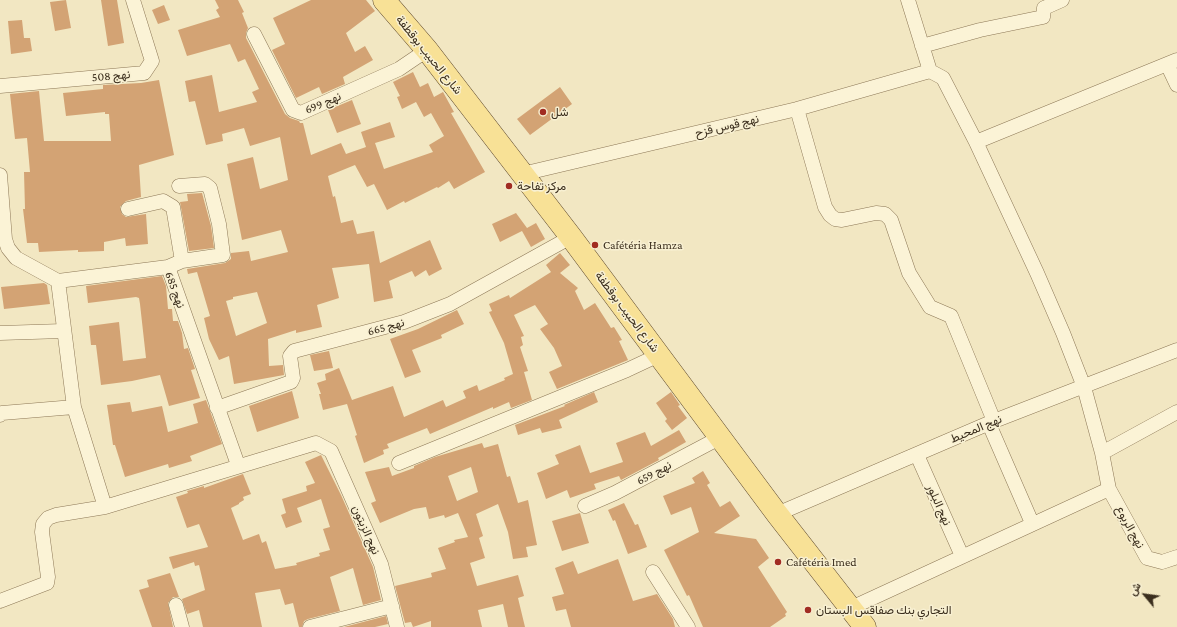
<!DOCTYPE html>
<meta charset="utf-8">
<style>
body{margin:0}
#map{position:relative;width:1177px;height:627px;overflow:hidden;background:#f2e7c2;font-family:"Crimson Pro",Vazirmatn,serif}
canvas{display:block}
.north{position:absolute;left:1125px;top:575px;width:40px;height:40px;-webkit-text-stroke:3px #f8f0d2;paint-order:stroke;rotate:299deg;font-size:11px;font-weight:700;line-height:16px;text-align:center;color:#3b2e1d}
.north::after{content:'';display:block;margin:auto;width:14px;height:18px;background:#3b2e1d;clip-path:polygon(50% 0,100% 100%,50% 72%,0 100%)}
</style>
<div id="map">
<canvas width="1177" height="627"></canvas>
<div class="north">ش</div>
</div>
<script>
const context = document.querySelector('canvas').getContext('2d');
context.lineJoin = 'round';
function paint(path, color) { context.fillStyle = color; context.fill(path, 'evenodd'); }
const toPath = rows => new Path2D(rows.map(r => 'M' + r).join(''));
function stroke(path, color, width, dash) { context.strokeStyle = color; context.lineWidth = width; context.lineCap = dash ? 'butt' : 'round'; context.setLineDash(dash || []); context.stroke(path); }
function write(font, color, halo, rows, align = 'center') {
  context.font = font + ' "Crimson Pro",Vazirmatn,serif'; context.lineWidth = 3; context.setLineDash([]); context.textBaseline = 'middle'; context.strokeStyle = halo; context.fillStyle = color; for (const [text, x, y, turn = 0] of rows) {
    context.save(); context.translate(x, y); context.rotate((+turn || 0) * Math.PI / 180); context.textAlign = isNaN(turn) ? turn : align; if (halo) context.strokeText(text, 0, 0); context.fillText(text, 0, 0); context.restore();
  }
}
const building = toPath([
 [66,0,71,28,55,31,50,2],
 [101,0,117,0,124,43,108,46],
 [215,0,238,0,244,12,242,13,248,28,246,33,246,38,285,114,290,118,299,121,300,123,303,123,311,155,341,143,346,154,366,147,361,132,390,122,395,137,375,143,384,169,433,152,429,145,444,136,431,113,424,117,416,102,402,109,397,97,400,96,393,82,413,72,420,87,428,83,434,97,443,92,454,112,451,113,485,172,454,189,449,181,438,188,437,187,405,203,404,201,387,210,374,184,367,187,355,165,328,176,333,197,335,196,341,223,353,220,357,234,374,231,380,263,430,240,442,269,429,276,426,270,415,277,412,271,389,281,393,298,374,302,369,264,332,268,339,298,317,305,322,327,296,333,296,330,268,339,269,366,283,365,284,375,234,384,229,356,219,360,209,339,204,318,210,316,197,272,188,274,187,269,225,263,231,259,231,253,249,251,251,261,288,252,281,230,242,240,227,164,253,157,260,189,288,180,280,137,250,146,244,128,222,134,223,141,206,145,195,101,189,102,185,81,212,75,219,112,257,102,252,92,259,89,245,59,238,62,230,44,187,56,178,30,220,17,216,10,219,8],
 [257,292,267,323,236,336,226,301,233,299,233,297],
 [311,0,366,0,375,11,346,33,355,52,365,46,373,60,343,77,345,84,322,94,319,87,296,98,272,50,285,44,273,18],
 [164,5,170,20,158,24,152,10],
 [22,20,24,38,30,38,32,51,11,54,8,21],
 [159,80,174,155,139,165,141,197,126,201,120,207,122,214,126,217,146,214,148,244,126,246,125,238,104,242,104,251,78,252,78,250,39,252,38,243,27,243,23,209,25,209,24,172,30,172,27,138,15,139,10,94,39,91,44,141,111,141,109,114,105,114,105,112,66,116,63,93,103,89,103,85,141,83],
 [560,87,572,104,530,135,517,119],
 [352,100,361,124,337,133,328,110],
 [202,193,211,226,214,248,189,251,180,202,188,201,187,194],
 [516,213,527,228,536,223,545,239,531,247,522,231,500,242,492,224],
 [560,253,570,265,560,273,578,288,575,291,584,310,595,303,611,328,614,327,622,340,619,341,628,360,557,389,549,372,562,366,554,348,540,329,548,324,535,305,514,315,524,336,521,337,523,345,520,347,528,371,524,372,532,400,511,408,509,402,493,409,493,407,430,434,427,428,387,444,389,448,383,450,384,454,364,463,355,436,357,435,347,404,323,410,319,394,321,394,317,383,326,380,325,374,339,368,352,400,393,386,404,417,443,400,446,407,466,398,463,391,477,385,479,391,505,380,504,378,513,374,504,343,489,312,492,311,489,304,509,295,510,298,551,272,546,265],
 [162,276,166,286,168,309,172,309,173,321,178,321,182,333,184,349,188,348,195,369,191,370,200,398,169,406,160,375,132,381,101,385,96,345,91,345,89,326,119,322,123,361,146,358,140,304,139,298,136,297,88,303,86,286],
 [44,283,47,285,50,304,4,309,1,287],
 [457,310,464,324,441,335,442,338,412,350,421,372,405,378,390,339,418,329],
 [329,351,333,368,314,371,310,355],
 [292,391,299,418,257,432,249,406],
 [594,392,598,402,559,420,562,428,542,433,540,428,518,435,515,425,565,406,564,405],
 [671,392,680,405,678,406,687,418,672,430,665,421,667,419,656,403],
 [206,400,222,444,190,456,192,461,169,468,168,464,125,477,115,445,113,445,107,405,130,402,132,412,162,406,168,432,198,423,193,404],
 [679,430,686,442,658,458,659,460,621,480,619,476,594,484,596,489,570,498,567,490,546,499,537,473,559,464,555,455,580,445,590,473,623,462,616,443,645,432,651,446],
 [482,443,484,448,498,444,507,477,510,476,518,503,528,500,537,545,526,547,528,557,513,559,508,532,498,504,476,514,483,536,479,538,485,558,470,563,477,586,518,575,524,596,518,598,525,627,508,627,503,604,478,610,482,627,431,627,431,621,413,627,411,622,405,623,395,586,432,577,431,573,446,569,438,548,455,542,454,540,468,537,458,513,445,518,444,515,429,519,426,507,414,509,380,523,371,503,376,501,365,472,389,467,392,476,414,468,414,466,435,457],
 [471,467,478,492,457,501,448,476],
 [321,455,341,495,373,567,381,600,363,605,353,568,330,577,340,611,308,619,304,621,302,627,299,627,293,603,285,605,280,589,255,593,262,627,203,627,199,610,187,614,182,599,205,590,199,565,195,566,194,562,173,569,169,557,208,547,199,524,187,528,176,497,188,493,187,491,204,486,204,488,243,474,251,494,243,497,244,500,239,503,239,504,231,508,243,540,259,534,262,543,266,541,275,569,297,565,296,563,320,556,319,553,330,550,323,529,330,527,321,499,297,508,302,522,286,528,281,515,286,513,282,499,307,491,306,486,315,483,305,462],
 [703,471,710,483,707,485,720,507,730,501,740,516,714,533,756,539,769,558,758,567,787,612,785,614,786,616,770,627,703,627,689,595,687,596,664,550,699,532,691,507,671,515,663,496,695,483,692,478],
 [624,503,635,525,638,524,647,547,628,554,615,520,613,521,608,510],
 [580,513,589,543,562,551,552,521],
 [618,559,633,601,657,594,673,619,675,627,571,627,566,609,556,611,552,597,564,594,555,568,573,561,578,574],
 [170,573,179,597,173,597,168,603,173,627,152,627,139,590,149,587,147,580],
 [386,616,388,624,375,627,344,627]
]);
const minor = toPath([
 [908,0,930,71,943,78,976,142,1037,273,1063,333,1084,387,1102,453,1109,489,1147,558,1162,562,1177,557],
 [254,34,293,110,301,113,399,69,427,50],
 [922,46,980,30,1043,17,1044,8,1062,0],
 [1167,64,1177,85],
 [0,86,144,73,152,61,133,0],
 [797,109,825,207,830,215,835,219,842,220,876,213,885,214,891,220,909,273,930,307,951,316,994,421],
 [976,142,1177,60],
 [522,174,797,109,930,71],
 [0,175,5,239],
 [128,209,163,201,173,207,182,261],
 [0,239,5,239,8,248,16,258,58,281,168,267,238,465],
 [168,267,182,261,223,255,219,224,210,188,205,184,179,186],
 [58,281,74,407,105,507],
 [0,333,63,331],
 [217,408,291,382,293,378,290,356,294,351,404,322,450,304,571,237],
 [0,415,2,413,74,407],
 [989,424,1032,523],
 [1102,453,1177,412],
 [917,455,962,556],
 [399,463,627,370,659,355],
 [585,506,615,493,721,437],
 [777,514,994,421,1177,350],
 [653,572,688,627],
 [0,601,47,583,48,577,42,532,43,524,48,518,56,515,105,507,316,443,331,451,381,564,397,627],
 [176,605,182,627],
 [851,608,1109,489],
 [310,627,392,606]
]);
const primary = toPath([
 [384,0,427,50,571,237,777,514,865,627]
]);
const markers = [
 [543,112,4,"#a12c22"],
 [509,186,4,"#a12c22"],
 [595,245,4,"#a12c22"],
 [778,562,4,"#a12c22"],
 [808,610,4,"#a12c22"]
];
const streetNames = [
 ["شارع الحبيب بوقطفة",429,55,51],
 ["نهج 508",111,76,-5],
 ["نهج 699",323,103,-23],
 ["نهج قوس قزح",727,126,-13],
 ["نهج 685",175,290,70],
 ["شارع الحبيب بوقطفة",627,312,53],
 ["نهج 665",386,327,-15],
 ["نهج المحيط",976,429,-23],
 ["نهج 659",654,473,-28],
 ["نهج البلور",939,505,66],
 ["نهج الربوع",1130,527,61],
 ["نهج الزيتون",366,530,66]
];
const poiNames = [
 ["شل",551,112],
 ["مركز تفاحة",517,186],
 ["Cafétéria Hamza",603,245],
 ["Cafétéria Imed",786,562],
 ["التجاري بنك صفاقس البستان",816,610]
];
paint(building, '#d3a374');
stroke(minor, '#8d7857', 15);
stroke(primary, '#5a452c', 23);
stroke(minor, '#fbf3d6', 14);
stroke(primary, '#f8e196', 22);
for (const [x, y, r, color] of markers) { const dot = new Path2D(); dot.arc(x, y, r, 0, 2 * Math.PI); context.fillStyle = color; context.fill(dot); stroke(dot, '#f8f0d2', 1.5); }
write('12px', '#3b2e1d', '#f8f0d2', streetNames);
write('12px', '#3b2e1d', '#f8f0d2', poiNames, 'left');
</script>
